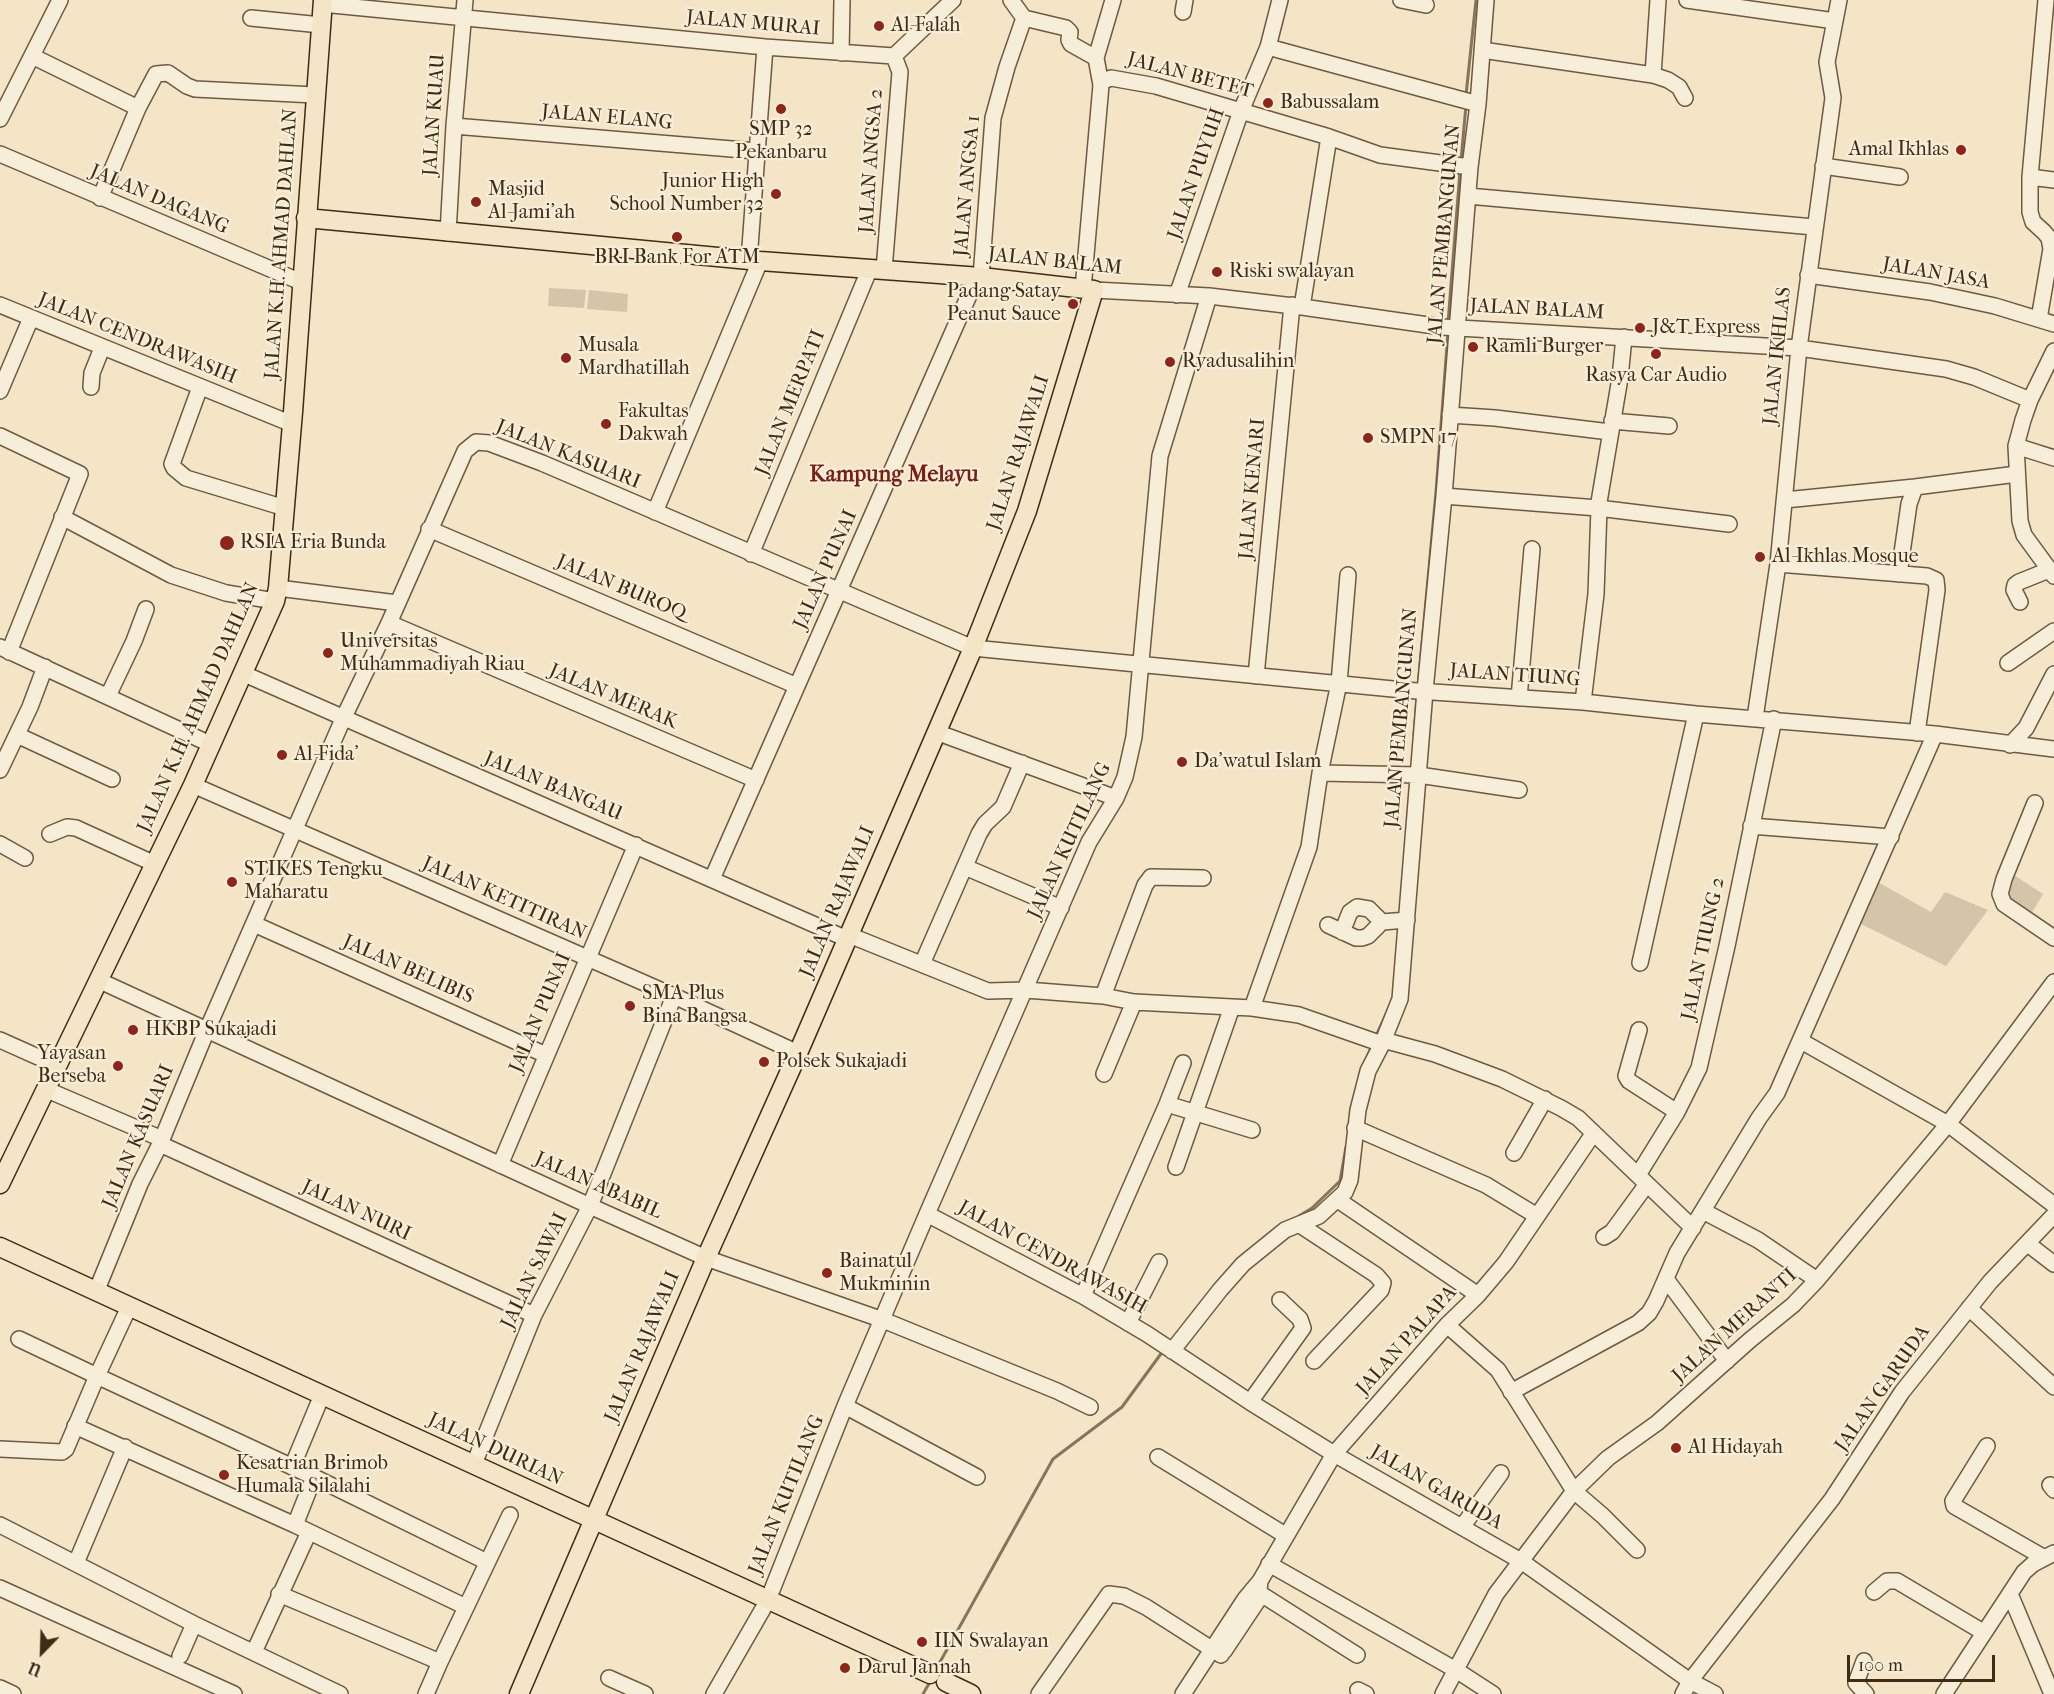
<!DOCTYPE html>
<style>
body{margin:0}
#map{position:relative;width:2054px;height:1694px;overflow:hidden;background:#f3e5c6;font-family:"IM FELL French Canon",serif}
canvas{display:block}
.north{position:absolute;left:12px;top:1622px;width:60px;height:60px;-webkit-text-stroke:4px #f7eeda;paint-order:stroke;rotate:203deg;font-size:16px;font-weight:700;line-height:24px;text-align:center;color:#402b15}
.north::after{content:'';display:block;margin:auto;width:21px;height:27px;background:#402b15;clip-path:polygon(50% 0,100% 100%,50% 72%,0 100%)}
.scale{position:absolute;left:1847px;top:1655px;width:148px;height:27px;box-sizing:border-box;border:3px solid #402b15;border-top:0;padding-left:8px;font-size:18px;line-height:21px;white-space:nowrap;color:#402b15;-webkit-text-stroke:4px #f7eeda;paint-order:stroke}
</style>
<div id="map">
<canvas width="2054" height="1694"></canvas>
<div class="north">U</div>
<div class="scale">100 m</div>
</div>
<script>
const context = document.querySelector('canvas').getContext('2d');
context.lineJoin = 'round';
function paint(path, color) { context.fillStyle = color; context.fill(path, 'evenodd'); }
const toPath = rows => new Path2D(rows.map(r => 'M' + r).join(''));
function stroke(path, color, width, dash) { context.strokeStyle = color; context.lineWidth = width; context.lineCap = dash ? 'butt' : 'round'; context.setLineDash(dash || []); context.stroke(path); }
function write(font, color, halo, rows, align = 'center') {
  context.font = font + ' "IM FELL French Canon",serif'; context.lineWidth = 4.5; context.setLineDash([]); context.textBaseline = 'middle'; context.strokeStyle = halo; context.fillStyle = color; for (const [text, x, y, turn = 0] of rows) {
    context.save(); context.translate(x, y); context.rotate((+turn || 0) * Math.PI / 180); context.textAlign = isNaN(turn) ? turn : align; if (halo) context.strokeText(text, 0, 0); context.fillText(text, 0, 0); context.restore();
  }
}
const green = toPath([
 [549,288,586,290,584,308,548,306],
 [589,290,628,294,627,312,587,309],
 [2009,872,2043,894,2030,916,2006,901],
 [1876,881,1931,912,1945,892,1988,910,1946,966,1859,923]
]);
const stream = toPath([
 [1466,95,1476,0],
 [1461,161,1466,105],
 [1448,323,1460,171],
 [1418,687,1436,492,1448,332],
 [1414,735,1417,697],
 [1376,1036,1388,1010],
 [1363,1067,1372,1045],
 [1299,1216,1312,1208,1340,1181,1346,1147],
 [935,1671,1053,1459,1122,1407,1163,1351],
 [923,1694,931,1680]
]);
const minor = toPath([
 [1401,0,1426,5],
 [1687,0,1835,21],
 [322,4,765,47,894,56],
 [1183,12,1185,0],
 [251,18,321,25],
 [1024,18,1066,28,1070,32,1069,40,1071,44,1096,58,1101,85],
 [1268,47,1478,104],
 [1482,50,1653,75,1668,80,1679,87,1685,98],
 [841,53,842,0],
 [32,56,138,108],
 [894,56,953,0],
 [1096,58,1113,0],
 [1653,75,1658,0],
 [0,119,60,0],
 [454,126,756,151],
 [0,154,301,282],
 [1823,166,1900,177],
 [2030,177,2054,180],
 [1468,196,1814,227],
 [100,198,138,108,156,74,168,73,187,86,195,89,315,95],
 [448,233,454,126,465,0],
 [749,260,765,47],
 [884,270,900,72,894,56],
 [1808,275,1930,292,1995,306,2054,324],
 [981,277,993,118,1007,67,1024,18,1011,0],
 [1083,289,1101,85,1103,81,1111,78,1156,86,1329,137,1380,155,1470,167],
 [1094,290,1209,296,1302,307,1442,327,1799,348,1946,369,1974,377,2030,400],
 [1177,295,1241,111,1268,47,1280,0],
 [0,305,292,424],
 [1302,307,1329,137],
 [2039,319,2051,249,2049,238,2044,232,2033,222,2030,212,2030,177,2046,0],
 [2054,351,2030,400,2023,420,2016,446,2020,521,2024,535,2054,576],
 [91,387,92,373,102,348],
 [200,387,172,464,174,468,186,478,285,508],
 [0,391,31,318],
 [1450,415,1495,418,1610,432],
 [1612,421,1669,426],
 [0,436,80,474,9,652],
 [2016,446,2054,458],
 [1444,496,1598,508,1729,524],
 [1785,500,1915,487,2017,474],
 [1598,508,1620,378,1624,337],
 [655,512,760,261],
 [62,517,171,575,226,593,275,601],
 [429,529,797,686],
 [751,554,870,268],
 [1778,564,1927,576,1936,580,1937,590,1917,733],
 [1899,574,1909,504,1915,487],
 [278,588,397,603],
 [2020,602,2014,590,2015,585,2019,582,2049,570],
 [389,623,756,780],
 [0,647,210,744],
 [2008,663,2054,631],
 [242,673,847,939],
 [1256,676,1292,305],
 [108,696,134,641,146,609],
 [1519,698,1532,549],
 [1583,702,1596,594,1599,508],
 [1755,718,1778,564,1799,348,1833,98,1827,62,1839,0],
 [936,732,1116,798],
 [17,735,112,779],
 [2010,745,2026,728,2054,674],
 [0,770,30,707,45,667],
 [1320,773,1419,775,1519,790],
 [193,785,674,996,798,1053],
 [2035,803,2004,879,2000,894,2004,904,2054,938],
 [1751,826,1891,837],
 [50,834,67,827,76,828,155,864],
 [0,844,25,858],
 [965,867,1061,908],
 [712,879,977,277],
 [254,924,546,1055],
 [1328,925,1356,938,1362,938,1368,936,1382,922,1407,920],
 [1342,932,1350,912,1357,907,1369,909,1382,922],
 [849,935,988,991,1026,990,1103,996,1134,1002,1252,1008,1299,1015,1382,1044],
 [1640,963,1696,714],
 [922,964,979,834,985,824,1003,807,1022,763],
 [98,980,590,1206,706,1258,883,1320,1057,1391,1090,1407],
 [1103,996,1145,885,1151,877,1203,878],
 [1252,1008,1309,847,1320,773,1339,683,1348,575],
 [1639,1030,1626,1076,1629,1081,1677,1112],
 [0,1040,56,1065],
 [1383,1040,1435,1054,1502,1079,1561,1108,1578,1118,1693,1228],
 [1801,1041,1948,1124,2054,1205],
 [1104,1074,1134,1002],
 [45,1089,162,1139],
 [1167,1104,1252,1130],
 [1355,1128,1486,1185,1537,1216],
 [160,1144,534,1315],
 [1514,1153,1545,1099],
 [500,1165,636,845],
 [1176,1167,1232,1007],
 [1638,1175,1677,1112,1699,1068,1727,946,1774,719],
 [1338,1200,1478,1295],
 [1703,1211,1758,1240,1817,1280],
 [927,1214,1083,1296,1147,1334,1250,1402,1334,1454,1521,1561,1690,1681,1715,1694],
 [1300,1225,1376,1275,1383,1283,1381,1290,1314,1361],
 [1604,1237,1612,1232,1647,1184],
 [2028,1244,2054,1264],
 [1666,1279,1727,1361],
 [96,1292,140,1184,160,1144,207,1030,343,719,389,623,465,451,476,442,489,443,542,463,973,648,1403,690,1583,702,1696,714,1935,734,2054,749],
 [1083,1296,1167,1104,1183,1063],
 [129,1307,97,1376,314,1477,487,1562],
 [1969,1308,2054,1387],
 [1128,1323,1159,1262],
 [1447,1325,1498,1370,1574,1491,1603,1516,1637,1550],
 [1172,1351,1220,1290,1243,1264,1285,1230,1319,1216,1345,1192,1350,1180,1358,1110,1368,1071,1382,1044,1400,999,1425,691,1444,496,1470,167,1478,104,1486,0],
 [1511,1392,1638,1323,1649,1313,1656,1301,1677,1253,1759,1118,1777,1093,1935,734],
 [1250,1402,1303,1328,1300,1319,1280,1300],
 [845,1406,977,1477],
 [75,1426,295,1525,466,1607],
 [1987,1446,1953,1501,1954,1506,2043,1557],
 [0,1449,62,1452,66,1449,97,1376,19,1339],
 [1158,1457,1285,1535],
 [474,1464,534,1315,590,1206,674,996],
 [292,1467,322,1395],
 [2050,1485,2054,1490],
 [0,1525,194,1624,340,1694],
 [295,1525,314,1477],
 [1462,1527,1501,1473],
 [76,1563,125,1447],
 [1269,1564,1456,1670,1493,1694],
 [0,1588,234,1694],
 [1253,1589,1357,1655],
 [1874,1592,1887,1581,1897,1581,1983,1632],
 [279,1594,440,1662],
 [2010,1594,2052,1694],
 [1224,1651,1258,1600,1260,1581],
 [254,1652,309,1532],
 [180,1656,194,1624],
 [1864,1661,1856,1683,1866,1694],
 [609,1678,645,1694],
 [0,1688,13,1694],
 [1358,1690,1366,1694],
 [426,1694,440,1662,510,1515],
 [714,1694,768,1600,845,1406,927,1214,1089,842,1116,798,1125,777,1134,737,1160,456,1209,296],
 [1039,1694,1109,1594,1124,1596,1146,1607,1221,1655],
 [1183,1694,1245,1599,1260,1581,1334,1454,1447,1325,1478,1295,1506,1262,1593,1134],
 [1443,1694,1496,1594,1574,1491,1608,1458,1657,1423,1750,1340,1793,1305,1817,1280,1948,1124,2054,982],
 [1683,1694,1690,1681,1832,1499,1902,1392,1990,1282,2054,1215],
 [1944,1694,2024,1572,2033,1564,2054,1553]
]);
const major = toPath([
 [306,218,760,261,981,277,1094,290,1027,511,973,648,798,1053,706,1258,519,1694],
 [0,1184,193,785,275,601,278,588,293,412,323,0],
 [0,1247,930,1674],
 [946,1682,971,1694]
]);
const markers = [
 [879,26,6,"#8f2418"],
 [1268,103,6,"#8f2418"],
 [781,109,6,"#8f2418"],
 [1961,150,6,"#8f2418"],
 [776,194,6,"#8f2418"],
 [476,202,6,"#8f2418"],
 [677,237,6,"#8f2418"],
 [1217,272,6,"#8f2418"],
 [1073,304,6,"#8f2418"],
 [1640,328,6,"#8f2418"],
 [1473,347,6,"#8f2418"],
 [1656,354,6,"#8f2418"],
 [566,358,6,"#8f2418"],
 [1170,362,6,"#8f2418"],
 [606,424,6,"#8f2418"],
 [1368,438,6,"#8f2418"],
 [227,543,8,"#8f2418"],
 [1760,557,6,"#8f2418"],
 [328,653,6,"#8f2418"],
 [282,755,6,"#8f2418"],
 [1182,762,6,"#8f2418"],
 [232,882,6,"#8f2418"],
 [630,1006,6,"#8f2418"],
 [133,1030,6,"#8f2418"],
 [764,1062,6,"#8f2418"],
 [118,1066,6,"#8f2418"],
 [827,1273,6,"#8f2418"],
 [1676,1448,6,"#8f2418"],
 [224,1475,6,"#8f2418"],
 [922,1642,6,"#8f2418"],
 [845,1668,6,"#8f2418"]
];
const streetNames = [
 ["JALAN MURAI",753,24,5],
 ["JALAN BETET",1190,76,15],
 ["JALAN KUAU",435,115,-86],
 ["JALAN ELANG",607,118,5],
 ["JALAN ANGSA 2",872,161,-86],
 ["JALAN PUYUH",1197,174,-71],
 ["JALAN ANGSA 1",968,186,-85],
 ["JALAN DAGANG",159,200,23],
 ["JALAN PEMBANGUNAN",1445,234,-85],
 ["JALAN K.H. AHMAD DAHLAN",282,244,-86],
 ["JALAN BALAM",1055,262,6],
 ["JALAN JASA",1936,274,10],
 ["JALAN BALAM",1537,310,3],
 ["JALAN CENDRAWASIH",137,339,22],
 ["JALAN IKHLAS",1778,356,-84],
 ["JALAN MERPATI",791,403,-68],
 ["JALAN RAJAWALI",1019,453,-72],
 ["JALAN KASUARI",568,455,22],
 ["JALAN KENARI",1253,489,-85],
 ["JALAN PUNAI",826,570,-66],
 ["JALAN BUROQ",621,588,23],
 ["JALAN TIUNG",1515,676,4],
 ["JALAN MERAK",613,697,23],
 ["JALAN K.H. AHMAD DAHLAN",199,708,-66],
 ["JALAN PEMBANGUNAN",1402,718,-85],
 ["JALAN BANGAU",553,787,23],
 ["JALAN KUTILANG",1070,841,-65],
 ["JALAN KETITIRAN",504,899,24],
 ["JALAN RAJAWALI",838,902,-67],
 ["JALAN TIUNG 2",1704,949,-78],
 ["JALAN BELIBIS",408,970,24],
 ["JALAN PUNAI",541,1013,-67],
 ["JALAN KASUARI",139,1137,-67],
 ["JALAN ABABIL",598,1186,24],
 ["JALAN NURI",356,1211,25],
 ["JALAN CENDRAWASIH",1052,1258,29],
 ["JALAN SAWAI",535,1271,-64],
 ["JALAN MERANTI",1735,1326,-42],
 ["JALAN PALAPA",1407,1341,-48],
 ["JALAN RAJAWALI",643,1347,-67],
 ["JALAN GARUDA",1883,1389,-55],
 ["JALAN DURIAN",495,1450,25],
 ["JALAN GARUDA",1436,1488,30],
 ["JALAN KUTILANG",787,1495,-68]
];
const poiNames = [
 ["Al-Falah",891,26],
 ["Babussalam",1280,103],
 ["SMP 32",781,130,"center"],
 ["Pekanbaru",781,153,"center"],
 ["Amal Ikhlas",1949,150,"right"],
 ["Junior High",764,182,"right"],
 ["School Number 32",764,205,"right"],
 ["Masjid",488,190],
 ["Al-Jami'ah",488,213],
 ["BRI Bank For ATM",677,258,"center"],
 ["Riski swalayan",1229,272],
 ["Padang Satay",1061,292,"right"],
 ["Peanut Sauce",1061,315,"right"],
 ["J&T Express",1652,328],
 ["Musala",578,346],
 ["Mardhatillah",578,369],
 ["Ramli Burger",1485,347],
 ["Ryadusalihin",1182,362],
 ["Rasya Car Audio",1656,376,"center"],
 ["Fakultas",618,412],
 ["Dakwah",618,435],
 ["SMPN 17",1380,438],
 ["RSIA Eria Bunda",240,543],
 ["Al-Ikhlas Mosque",1772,557],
 ["Universitas",340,642],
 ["Muhammadiyah Riau",340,665],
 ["Al-Fida'",294,755],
 ["Da'watul Islam",1194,762],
 ["STIKES Tengku",244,870],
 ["Maharatu",244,893],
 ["SMA Plus",642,994],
 ["Bina Bangsa",642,1017],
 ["HKBP Sukajadi",145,1030],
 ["Yayasan",106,1054,"right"],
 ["Berseba",106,1077,"right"],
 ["Polsek Sukajadi",776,1062],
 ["Bainatul",839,1262],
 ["Mukminin",839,1285],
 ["Al Hidayah",1688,1448],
 ["Kesatrian Brimob",236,1464],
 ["Humala Silalahi",236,1487],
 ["IIN Swalayan",934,1642],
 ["Darul Jannah",857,1668]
];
const quarterNames = [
 ["Kampung Melayu",894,476]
];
paint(green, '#d5c5a8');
stroke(stream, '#87755b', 3);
stroke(minor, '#6d5a41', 18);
stroke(major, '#402b15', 21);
stroke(minor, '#f7eeda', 15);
stroke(major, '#f3e5c6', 18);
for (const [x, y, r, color] of markers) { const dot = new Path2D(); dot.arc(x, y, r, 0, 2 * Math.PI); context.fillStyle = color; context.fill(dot); stroke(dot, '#f7eeda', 2); }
write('20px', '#402b15', '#f7eeda', streetNames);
write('20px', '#402b15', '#f7eeda', poiNames, 'left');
write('bold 22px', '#7a1f14', '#f7eeda', quarterNames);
</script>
